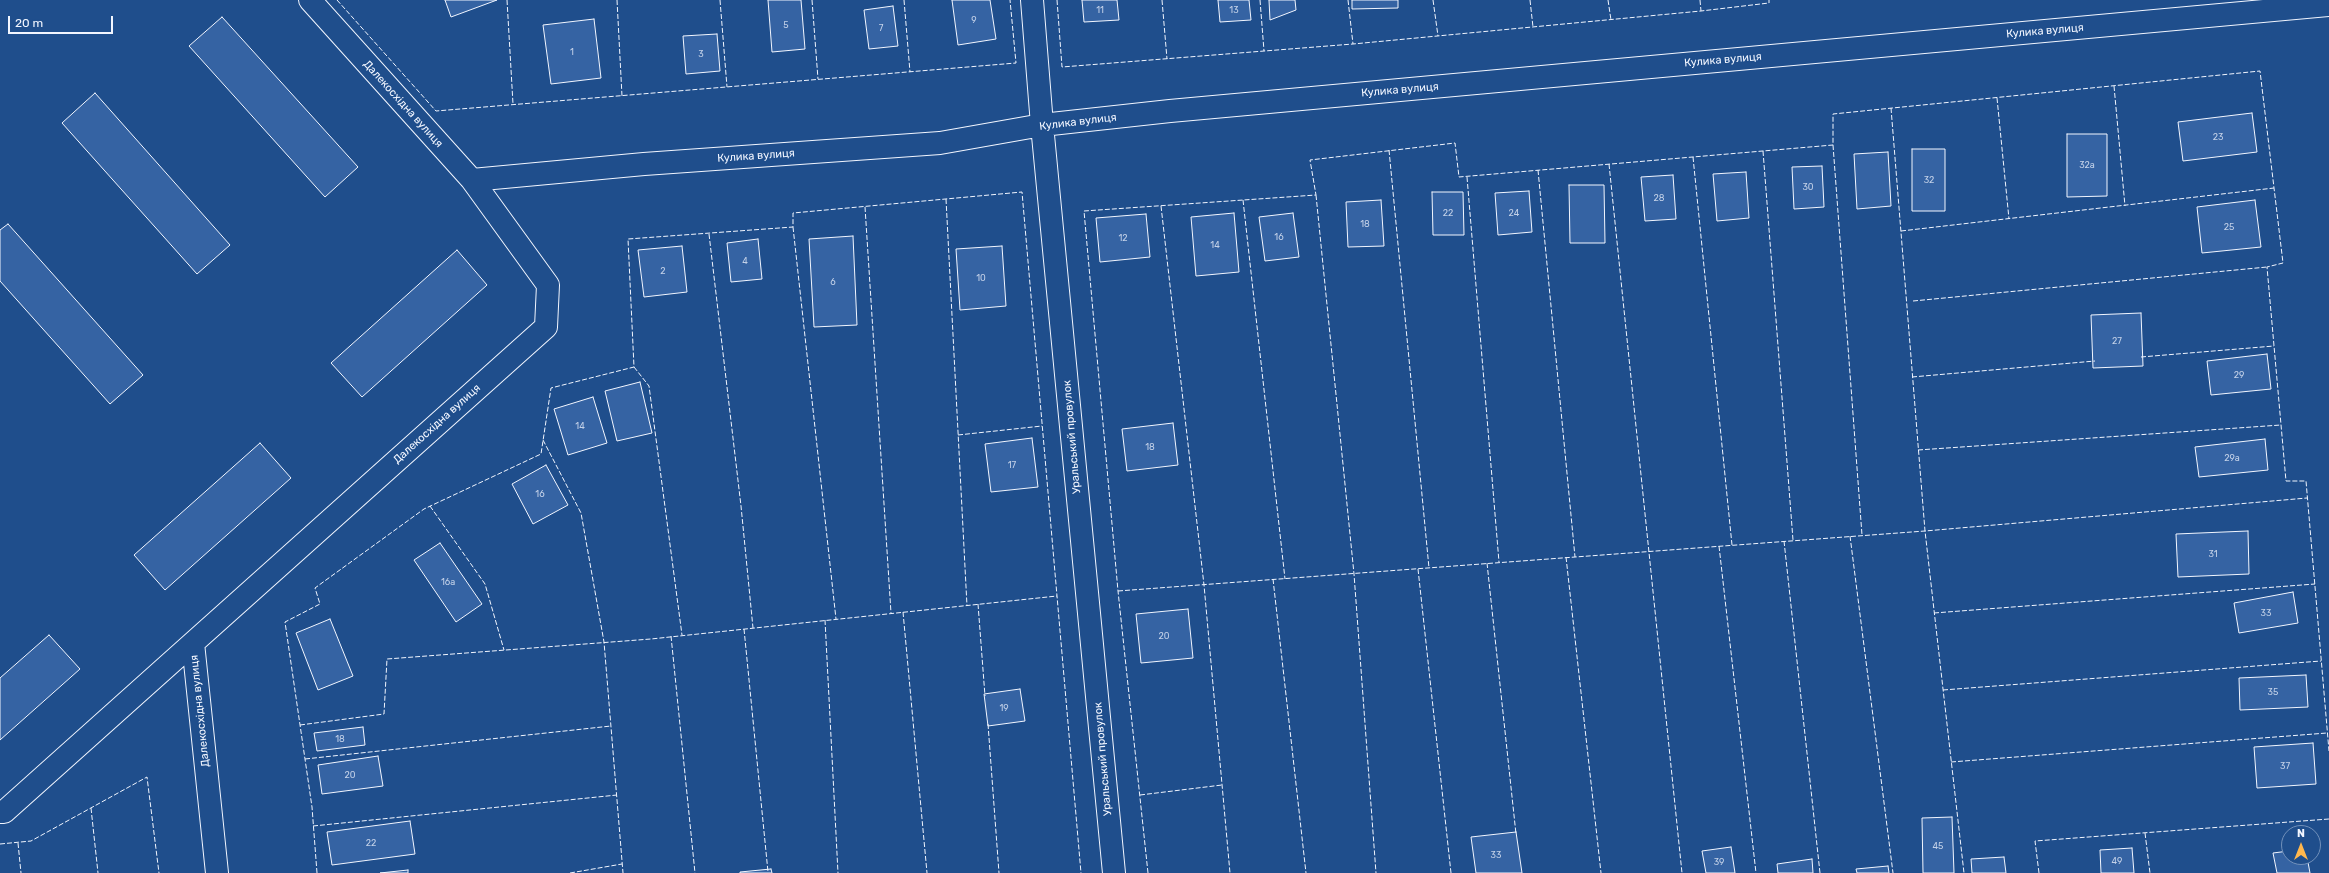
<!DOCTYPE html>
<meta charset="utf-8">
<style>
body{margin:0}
#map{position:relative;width:2329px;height:873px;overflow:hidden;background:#1f4e8c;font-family:Rubik,sans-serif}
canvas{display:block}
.north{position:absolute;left:2281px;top:825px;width:40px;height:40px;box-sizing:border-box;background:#1f4e8c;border:1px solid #7391ba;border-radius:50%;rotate:0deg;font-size:11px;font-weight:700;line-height:16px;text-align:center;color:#f2f6ff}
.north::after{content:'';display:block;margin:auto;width:14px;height:18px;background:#ffb74d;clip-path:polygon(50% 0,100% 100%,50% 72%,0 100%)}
.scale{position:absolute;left:8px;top:16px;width:105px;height:18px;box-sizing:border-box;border:2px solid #f2f6ff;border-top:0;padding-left:5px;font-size:12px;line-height:14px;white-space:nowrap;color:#f2f6ff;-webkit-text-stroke:3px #1f4e8c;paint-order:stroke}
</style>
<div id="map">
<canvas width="2329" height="873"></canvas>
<div class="north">N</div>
<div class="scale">20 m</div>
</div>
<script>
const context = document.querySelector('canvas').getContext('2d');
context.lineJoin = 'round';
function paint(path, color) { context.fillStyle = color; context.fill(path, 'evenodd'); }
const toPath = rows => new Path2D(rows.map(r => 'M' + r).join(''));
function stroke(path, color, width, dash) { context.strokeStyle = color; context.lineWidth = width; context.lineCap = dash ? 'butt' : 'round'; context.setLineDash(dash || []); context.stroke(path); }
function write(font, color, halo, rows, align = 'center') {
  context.font = font + ' Rubik,sans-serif'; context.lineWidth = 3; context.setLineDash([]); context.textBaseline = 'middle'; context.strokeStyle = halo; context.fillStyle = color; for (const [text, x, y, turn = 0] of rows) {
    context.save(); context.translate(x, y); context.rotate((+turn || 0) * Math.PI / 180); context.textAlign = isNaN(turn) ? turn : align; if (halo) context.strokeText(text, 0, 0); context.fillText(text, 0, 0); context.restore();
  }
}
const building = toPath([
 [445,0,497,0,451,17,445,0],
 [768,0,801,0,805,49,772,52,768,0],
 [952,0,990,0,996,39,958,45,952,0],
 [1082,0,1117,0,1119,20,1084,22,1082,0],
 [1218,0,1249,0,1251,20,1220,22,1218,0],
 [1269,0,1295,0,1296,10,1270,20,1269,0],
 [1352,0,1398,0,1398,8,1352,9,1352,0],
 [893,6,898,46,869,49,864,10,893,6],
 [222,17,358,167,325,197,189,46,222,17],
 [594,19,601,78,551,84,543,25,594,19],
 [717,34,720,71,686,74,683,36,717,34],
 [95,93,230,245,197,274,62,123,95,93],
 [2252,113,2257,152,2183,161,2178,122,2252,113],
 [2067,134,2107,134,2107,196,2067,197,2067,134],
 [1912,149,1945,149,1945,211,1912,211,1912,149],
 [1888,152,1891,206,1857,209,1854,154,1888,152],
 [1822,166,1824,207,1794,209,1792,167,1822,166],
 [1746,172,1749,218,1717,221,1713,174,1746,172],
 [1673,175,1676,219,1645,221,1641,177,1673,175],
 [1569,185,1604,185,1605,243,1570,243,1569,185],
 [1529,191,1532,232,1498,235,1495,193,1529,191],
 [1432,192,1463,192,1464,235,1433,235,1432,192],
 [1381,200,1384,246,1348,247,1346,202,1381,200],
 [2255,200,2261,247,2202,253,2197,207,2255,200],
 [1234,213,1239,272,1196,276,1191,217,1234,213],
 [1293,213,1299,257,1265,261,1259,217,1293,213],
 [1146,214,1150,257,1100,262,1096,218,1146,214],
 [8,224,143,375,110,404,0,281,0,230,8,224],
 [853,236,857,325,814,327,809,239,853,236],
 [758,239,762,279,731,282,727,243,758,239],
 [682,246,687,292,644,297,638,250,682,246],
 [1002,246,1006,306,960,310,956,249,1002,246],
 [457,250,487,285,362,397,331,363,457,250],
 [2141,313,2143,366,2093,368,2091,315,2141,313],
 [2267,354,2271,389,2211,395,2207,361,2267,354],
 [640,382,652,433,617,441,605,391,640,382],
 [593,397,607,443,568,455,554,409,593,397],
 [1173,423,1178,465,1127,471,1122,429,1173,423],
 [1032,438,1038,487,991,492,985,444,1032,438],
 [2265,439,2268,470,2199,477,2195,447,2265,439],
 [260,443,291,478,165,590,134,555,260,443],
 [546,465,568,505,533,524,512,484,546,465],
 [2248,531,2249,574,2178,577,2176,534,2248,531],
 [440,543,482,604,456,622,414,560,440,543],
 [2293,592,2298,623,2239,633,2234,603,2293,592],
 [1188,609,1193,658,1141,663,1136,614,1188,609],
 [330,619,353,676,318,690,296,633,330,619],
 [49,635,80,669,0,740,0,678,49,635],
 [2306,675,2308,707,2240,710,2239,678,2306,675],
 [1020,689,1025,721,988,726,984,694,1020,689],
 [363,727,365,745,317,751,314,733,363,727],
 [2313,743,2316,784,2257,788,2254,747,2313,743],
 [378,756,383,786,322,794,318,765,378,756],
 [1952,817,1954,873,1923,873,1922,818,1952,817],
 [410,821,415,854,332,865,327,832,410,821],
 [1516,832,1522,873,1476,873,1471,837,1516,832],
 [1731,847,1735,873,1706,873,1702,851,1731,847],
 [2132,848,2134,873,2101,873,2100,850,2132,848],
 [2289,851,2289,857,2307,857,2310,873,2277,873,2273,853,2289,851],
 [2004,857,2006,873,1972,873,1971,859,2004,857],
 [1812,859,1813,873,1778,873,1777,864,1812,859],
 [1888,866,1889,873,1857,873,1856,869,1888,866],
 [771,869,772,873,740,873,740,872,771,869],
 [408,870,408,873,380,873,408,870]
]);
const minor = toPath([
 [1032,0,1042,125,1114,873],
 [472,180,644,164,940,143,1042,125,1170,111,2329,5],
 [193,643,217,873],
 [0,812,4,812,546,327,548,285,472,180,310,0]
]);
const fence = toPath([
 [337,0,436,111,1016,63,1010,0],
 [507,0,513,104],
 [617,0,622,96],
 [720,0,727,87],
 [812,0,818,79],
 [904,0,910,72],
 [1057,0,1062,67,1353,44,1701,11,1769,3,1769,0],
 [1162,0,1167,59],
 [1260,0,1264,51],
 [1348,0,1353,44],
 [1433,0,1438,36],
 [1530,0,1533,27],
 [1608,0,1611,20],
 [1700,0,1701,11],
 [2114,86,2125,206],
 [1997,98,2009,219],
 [1891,108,1925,531,1964,873],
 [1833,145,1862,535],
 [1389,150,1429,568],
 [1763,151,1793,540],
 [1693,157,1732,545],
 [1609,164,1682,873],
 [1538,170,1575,557],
 [1467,177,1499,562],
 [1316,195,1354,574,1376,873],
 [946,199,967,606],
 [1243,200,1285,579],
 [1161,206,1204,585,1230,873],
 [865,207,891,613],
 [793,227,836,619],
 [1901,231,2274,188],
 [709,234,741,506,753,628],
 [1913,301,2267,267],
 [2141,357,2274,346],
 [634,367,649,386,682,635],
 [1912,377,2095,361],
 [958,435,1042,426],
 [543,440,581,513,604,642,623,873],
 [1918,450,2281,425],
 [430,506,485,584,504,650],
 [1850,536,1893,873],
 [1784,541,1820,873],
 [1719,546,1756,873],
 [1566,557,1601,873],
 [1487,563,1516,834],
 [1418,569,1451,873],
 [1273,579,1306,873],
 [1118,591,1925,531,2307,498],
 [978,604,985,696],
 [903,612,927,873],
 [1934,613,2315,584],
 [825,620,838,873],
 [744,629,768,872],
 [671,636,695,873],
 [1943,690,2321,661],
 [988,724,999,873],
 [300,725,384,714,387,659,651,639,1057,596],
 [305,759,611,726],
 [1951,762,2327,733],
 [1140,795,1222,785],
 [91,808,98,873],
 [313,826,617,795],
 [2145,833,2150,873],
 [18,843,21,873],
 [0,844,31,841,147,777,159,873],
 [317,873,312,807,285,622,320,604,315,588,424,509,541,454,551,388,634,367,628,239,793,227,793,213,1022,192,1081,873],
 [570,873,622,864],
 [1148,873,1118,591,1084,211,1316,195,1310,160,1455,143,1459,177,1833,145,1833,114,2260,71,2283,263,2267,267,2286,481,2306,481,2329,751],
 [2039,873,2035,841,2329,819]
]);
const numberNames = [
 ["11",1100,10],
 ["13",1234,10],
 ["9",974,20],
 ["5",786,25],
 ["7",881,28],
 ["1",572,52],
 ["3",701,54],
 ["23",2218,137],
 ["32а",2087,165],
 ["32",1929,180],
 ["30",1808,187],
 ["28",1659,198],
 ["22",1448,213],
 ["24",1514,213],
 ["18",1365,224],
 ["25",2229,227],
 ["16",1279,237],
 ["12",1123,238],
 ["14",1215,245],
 ["4",745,261],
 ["2",663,271],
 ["10",981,278],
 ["6",833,282],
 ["27",2117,341],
 ["29",2239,375],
 ["14",580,426],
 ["18",1150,447],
 ["29а",2232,458],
 ["17",1012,465],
 ["16",540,494],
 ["31",2213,554],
 ["16а",448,582],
 ["33",2266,613],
 ["20",1164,636],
 ["35",2273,692],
 ["19",1004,708],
 ["18",340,739],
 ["37",2285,766],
 ["20",350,775],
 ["22",371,843],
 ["45",1938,846],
 ["33",1496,855],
 ["49",2117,861],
 ["39",1719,862]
];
const streetNames = [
 ["Кулика вулиця",2045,31,-5],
 ["Кулика вулиця",1723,60,-5],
 ["Кулика вулиця",1400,90,-5],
 ["Далекосхідна вулиця",403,104,48],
 ["Кулика вулиця",1078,122,-7],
 ["Кулика вулиця",756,156,-4],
 ["Далекосхідна вулиця",437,424,-42],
 ["Уральський провулок",1072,437,-95],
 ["Далекосхідна вулиця",200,711,-96],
 ["Уральський провулок",1103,759,-95]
];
paint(building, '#3563a3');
stroke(building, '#f2f6ff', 1);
stroke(minor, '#f2f6ff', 24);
stroke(minor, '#1f4e8c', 22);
stroke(fence, '#f2f6ff', 1, [5, 2]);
write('9px', '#c3d1e8', null, numberNames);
write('11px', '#f2f6ff', '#1f4e8c', streetNames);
</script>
